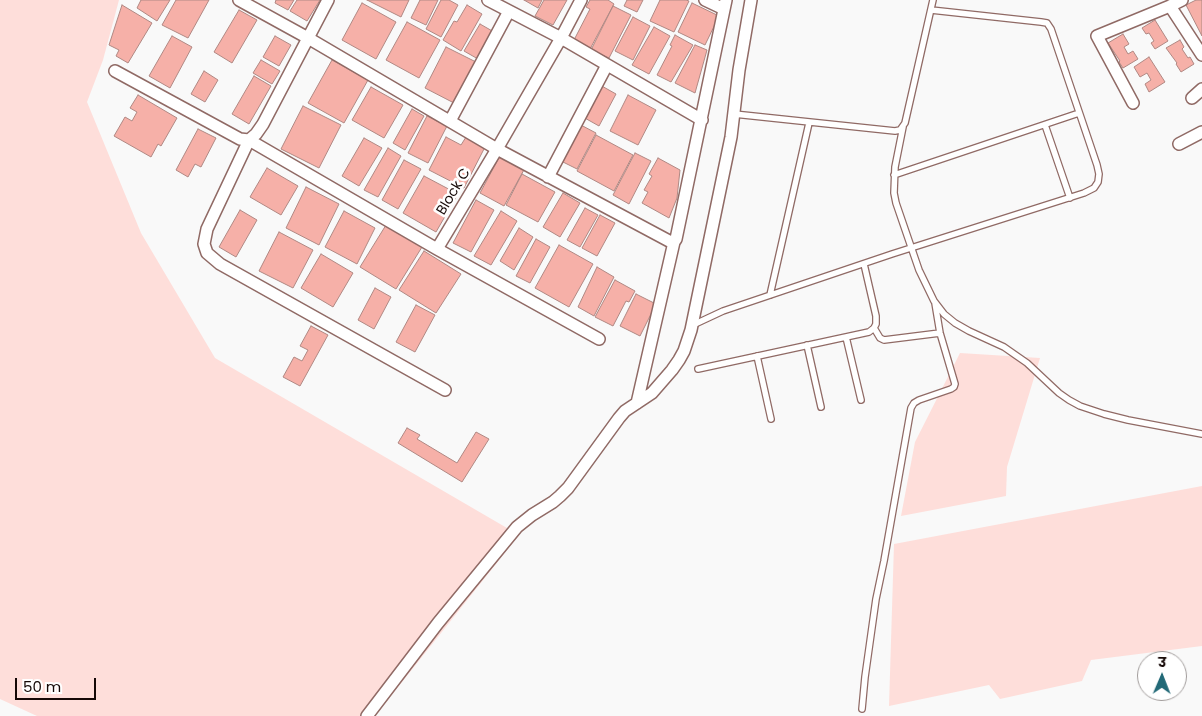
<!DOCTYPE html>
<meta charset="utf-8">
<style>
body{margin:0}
#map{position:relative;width:1202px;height:716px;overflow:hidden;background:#f9f9f9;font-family:Poppins,"Noto Sans Devanagari",sans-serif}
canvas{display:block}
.north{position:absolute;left:1137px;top:651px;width:50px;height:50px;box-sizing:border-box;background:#fff;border:1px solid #a19c9b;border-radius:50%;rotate:1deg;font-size:14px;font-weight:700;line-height:20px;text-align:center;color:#150806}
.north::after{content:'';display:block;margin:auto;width:18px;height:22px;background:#226977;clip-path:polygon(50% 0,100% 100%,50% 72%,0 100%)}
.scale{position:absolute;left:15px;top:678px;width:81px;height:22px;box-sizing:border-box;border:2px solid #150806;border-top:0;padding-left:6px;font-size:15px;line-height:18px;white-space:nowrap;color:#150806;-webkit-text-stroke:4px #fff;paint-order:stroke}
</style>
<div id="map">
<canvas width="1202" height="716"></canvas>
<div class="north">उ</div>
<div class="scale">50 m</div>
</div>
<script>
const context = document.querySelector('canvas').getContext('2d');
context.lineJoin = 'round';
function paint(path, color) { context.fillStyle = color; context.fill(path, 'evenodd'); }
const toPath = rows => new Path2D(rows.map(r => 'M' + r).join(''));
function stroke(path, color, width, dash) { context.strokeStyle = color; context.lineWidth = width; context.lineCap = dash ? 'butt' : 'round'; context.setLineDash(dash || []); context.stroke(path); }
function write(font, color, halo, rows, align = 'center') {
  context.font = font + ' Poppins,sans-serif'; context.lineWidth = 5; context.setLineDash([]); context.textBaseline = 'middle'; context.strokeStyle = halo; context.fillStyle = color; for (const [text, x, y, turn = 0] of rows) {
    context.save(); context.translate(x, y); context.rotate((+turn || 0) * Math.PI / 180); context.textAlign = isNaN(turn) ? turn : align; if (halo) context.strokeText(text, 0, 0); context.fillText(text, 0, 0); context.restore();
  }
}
const green = toPath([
 [0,0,119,0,103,60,87,102,141,233,215,358,519,535,375,716,37,716,0,699],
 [960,353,1040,358,1007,467,1006,496,901,516,915,442],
 [1202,486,1202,646,1091,660,1082,681,1000,699,989,685,889,706,894,544]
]);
const building = toPath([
 [141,0,170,0,157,21,137,8,141,0],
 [176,0,209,0,188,38,162,25,176,0],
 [276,0,294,0,288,10,275,3,276,0],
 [297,0,320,0,307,21,290,11,297,0],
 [367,0,409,0,401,17,367,0],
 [420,0,438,0,426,25,411,18,420,0],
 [441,0,449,0,458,5,441,37,426,29,441,0],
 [524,0,542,0,538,8,524,0],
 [544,0,567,0,553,25,535,16,544,0],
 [590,0,608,0,614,4,590,49,574,40,590,9,586,7,590,0],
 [627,0,643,0,637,12,624,6,627,0],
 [660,0,686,0,689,1,674,32,650,21,660,0],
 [1196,0,1202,0,1202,36,1186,5,1196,0],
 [362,3,396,22,376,59,342,40,362,3],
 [692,3,719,16,705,45,678,32,692,3],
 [122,5,152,23,128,63,116,56,119,50,109,45,122,5],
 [467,5,482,14,461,51,443,40,454,21,457,22,467,5],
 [613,6,631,15,609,58,591,50,613,6],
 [239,10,257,20,232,63,214,52,239,10],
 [633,17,650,26,633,60,615,51,633,17],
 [1155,20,1168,41,1155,49,1151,43,1154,41,1149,33,1146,34,1142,28,1155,20],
 [407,22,440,40,419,78,386,60,407,22],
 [480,24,494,32,478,59,464,51,480,24],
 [654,27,670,36,649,74,632,65,654,27],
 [1123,34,1129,44,1124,47,1128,54,1133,51,1138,59,1123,68,1119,62,1120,61,1108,43,1123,34],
 [675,35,693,45,671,82,657,75,672,46,670,45,675,35],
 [172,36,192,47,170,88,149,76,172,36],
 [275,36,291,45,279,66,263,57,275,36],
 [1180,40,1184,47,1182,49,1188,58,1190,57,1194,64,1181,72,1176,64,1177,63,1166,48,1180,40],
 [695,45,707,50,695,93,675,83,695,45],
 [446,47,476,62,454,103,425,88,446,47],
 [1149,57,1165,82,1149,92,1145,84,1151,80,1147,73,1140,77,1134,67,1149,57],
 [261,60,280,71,272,84,253,73,261,60],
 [332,60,368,80,344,123,308,103,332,60],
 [204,71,218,80,205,102,191,94,204,71],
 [254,76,271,86,249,124,232,114,254,76],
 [600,85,616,94,599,126,583,117,600,85],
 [371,87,403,105,384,138,352,120,371,87],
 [138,95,177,118,161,146,158,144,151,157,114,136,125,117,132,121,137,112,130,108,138,95],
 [628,95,656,110,638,145,610,131,628,95],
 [303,106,341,125,319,168,281,149,303,106],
 [412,109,424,116,405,150,393,143,412,109],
 [427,116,447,126,428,163,408,153,427,116],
 [579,124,596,133,577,169,559,160,579,124],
 [198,129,216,138,201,167,195,164,188,177,176,170,198,129],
 [596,135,633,155,614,191,577,171,596,135],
 [446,137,461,145,466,137,485,147,464,188,429,170,446,137],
 [364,138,382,148,359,186,342,176,364,138],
 [388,148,401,156,378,197,364,190,388,148],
 [635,153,651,161,629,204,613,195,635,153],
 [501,154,525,168,504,206,480,193,501,154],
 [658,158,680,170,677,198,669,218,642,203,648,192,644,190,652,176,649,174,658,158],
 [404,160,421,169,398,209,382,200,404,160],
 [267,168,298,186,281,215,250,197,267,168],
 [522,174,555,192,538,222,506,205,522,174],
 [424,176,458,194,436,232,403,213,424,176],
 [306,187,339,204,319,245,286,228,306,187],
 [563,193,580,203,560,237,543,227,563,193],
 [476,200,494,210,471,252,453,243,476,200],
 [585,208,598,215,580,247,567,240,585,208],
 [240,210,257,220,236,257,219,247,240,210],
 [344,211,375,228,357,264,325,247,344,211],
 [501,211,517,221,491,265,474,256,501,211],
 [600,215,615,223,597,256,582,248,600,215],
 [386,225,422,247,396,289,360,267,386,225],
 [519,228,533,237,514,270,500,261,519,228],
 [279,232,313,250,293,288,259,271,279,232],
 [536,239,550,247,530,283,516,276,536,239],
 [559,245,593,264,569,307,535,288,559,245],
 [424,251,461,274,436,313,399,290,424,251],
 [321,254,353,273,333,307,301,288,321,254],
 [597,267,614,277,594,316,578,307,597,267],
 [615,280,635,291,629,302,626,301,613,326,595,317,615,280],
 [375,288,391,297,374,329,358,320,375,288],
 [636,294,656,304,640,336,620,326,636,294],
 [416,305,435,315,415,352,396,342,416,305],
 [311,326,328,335,300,386,283,377,294,357,302,361,308,350,300,346,311,326],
 [407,428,420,435,417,439,457,463,476,432,489,439,462,482,398,443,407,428]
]);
const service = toPath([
 [734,114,895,131,900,130,905,123,933,0],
 [1045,125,1070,198],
 [903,127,895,167,894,193,896,203,919,270,934,301,944,314,955,323,969,331,1004,347,1014,354,1027,363,1059,393,1069,400,1080,406,1104,414,1128,420,1202,434],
 [894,175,1079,113],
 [770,295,809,123],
 [693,325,723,311,892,254,1084,193,1094,188,1098,182,1099,174,1097,165,1051,29,1047,23,1041,22,931,10],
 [874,328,880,338,884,340,940,333],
 [846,337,861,400],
 [807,345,821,407],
 [757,356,771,419],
 [698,369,869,332,874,328,876,324,876,316,864,264],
 [862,709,865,677,876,599,884,561,911,408,914,403,919,400,951,389,954,387,955,384,940,333,935,303]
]);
const minor = toPath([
 [239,0,308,38,497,149,671,242,674,242],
 [488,0,561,38,702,120],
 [705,0,724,9],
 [1170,6,1202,55],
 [115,71,240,139,249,140,256,134,263,124,328,0],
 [1192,98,1202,89],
 [1133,103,1097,36,1170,6,1182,0],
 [450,121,509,11],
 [1179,144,1202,132],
 [548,177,607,65],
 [437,249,497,149,561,38,581,0],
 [445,390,220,264,207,253,204,244,207,229,249,140,437,249,599,339],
 [637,403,674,242,676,239,726,0],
 [367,716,438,623,517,527,532,515,553,502,560,496,568,488,619,418,625,411,652,393,672,370,679,360,684,351,691,330,731,137,739,70,751,0]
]);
const streetNames = [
 ["Block C",454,192,-59]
];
paint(green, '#fededa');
paint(building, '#f6b0a8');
stroke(building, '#b08883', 1);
stroke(service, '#906a65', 8);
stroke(minor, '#906a65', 14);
stroke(service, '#fff', 5.5);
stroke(minor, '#fff', 11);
write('14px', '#150806', '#fff', streetNames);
</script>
